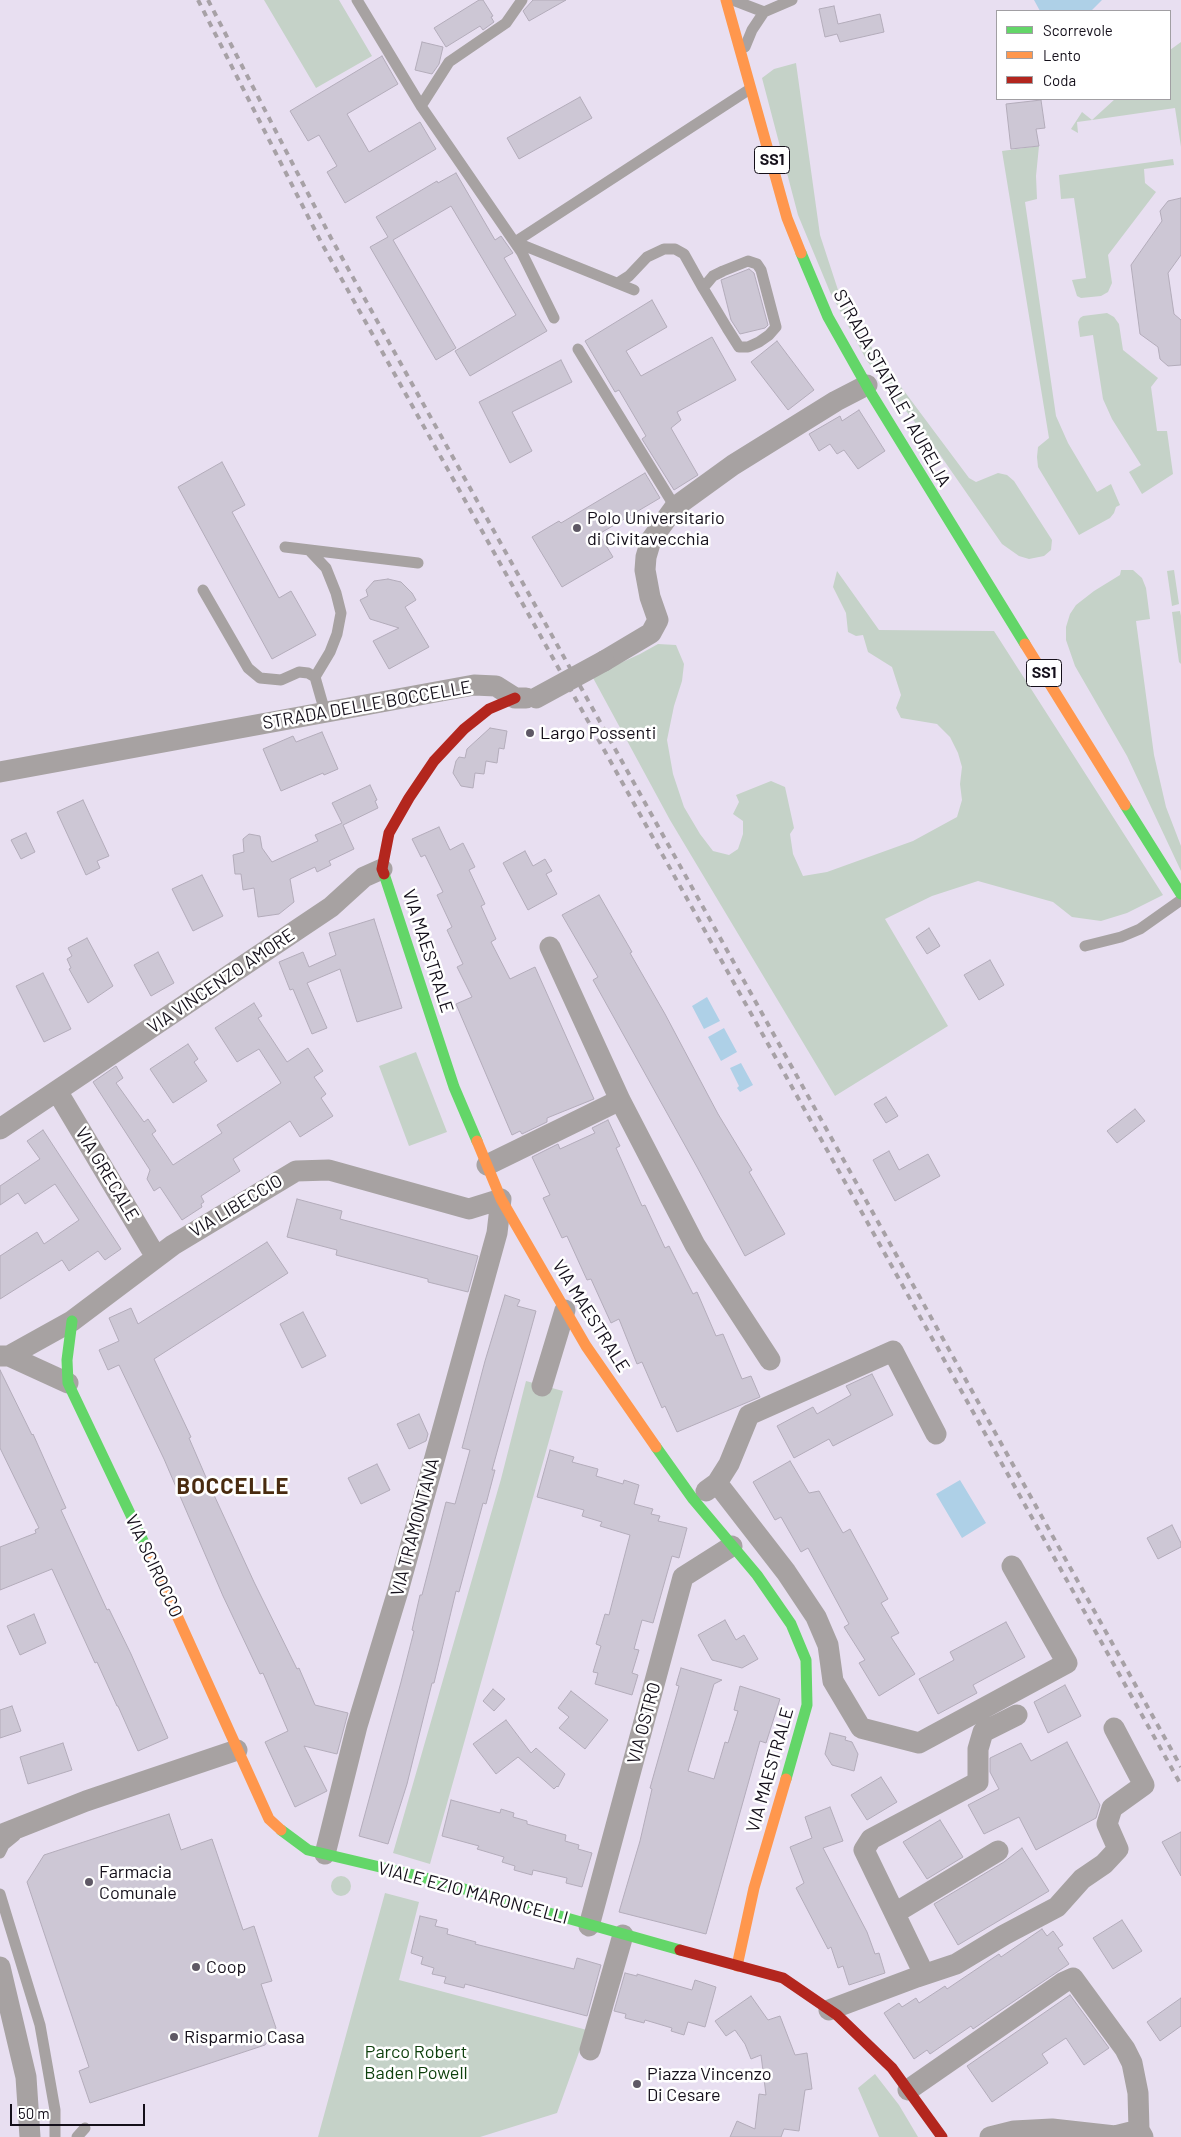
<!DOCTYPE html>
<style>
body{margin:0}
#map{position:relative;width:1181px;height:2137px;overflow:hidden;background:#e8dff1;font-family:Barlow,sans-serif}
canvas{display:block}
.legend{position:absolute;left:996px;top:10px;width:175px;height:90px;box-sizing:border-box;background:#fff;border:1px solid #a19fa3;margin:0;padding:6px 9px;list-style:none;font-size:15px;color:#140f1a}
.legend li{display:flex;align-items:center;gap:10px;height:25px}
.legend b{width:25px;border:1px solid #a19fa3}
.scale{position:absolute;left:10px;top:2104px;width:135px;height:22px;box-sizing:border-box;border:2px solid #140f1a;border-top:0;padding-left:6px;font-size:15px;line-height:18px;white-space:nowrap;color:#140f1a;-webkit-text-stroke:4px #fff;paint-order:stroke}
</style>
<div id="map">
<canvas width="1181" height="2137"></canvas>
<ul class="legend">
<li><b style="height:6px;background:#63d668"></b>Scorrevole</li>
<li><b style="height:6px;background:#ff974d"></b>Lento</li>
<li><b style="height:6px;background:#b3261e"></b>Coda</li>
</ul>
<div class="scale">50 m</div>
</div>
<script>
const context = document.querySelector('canvas').getContext('2d');
context.lineJoin = 'round';
function paint(path, color) { context.fillStyle = color; context.fill(path, 'evenodd'); }
const toPath = rows => new Path2D(rows.map(r => 'M' + r).join(''));
function stroke(path, color, width, dash) { context.strokeStyle = color; context.lineWidth = width; context.lineCap = dash ? 'butt' : 'round'; context.setLineDash(dash || []); context.stroke(path); }
function write(font, color, halo, rows, align = 'center') {
  context.font = font + ' Barlow,sans-serif'; context.lineWidth = 5; context.setLineDash([]); context.textBaseline = 'middle'; context.strokeStyle = halo; context.fillStyle = color; for (const [text, x, y, turn = 0] of rows) {
    context.save(); context.translate(x, y); context.rotate((+turn || 0) * Math.PI / 180); context.textAlign = isNaN(turn) ? turn : align; if (halo) context.strokeText(text, 0, 0); context.fillText(text, 0, 0); context.restore();
  }
}
const green = toPath([
 [264,0,339,0,372,56,316,88],
 [1181,42,1181,147,1175,108,1092,120,1077,122,1078,133,1071,129,1082,112,1092,120,1115,99,1170,99,1170,50],
 [796,63,820,235,838,290,872,348,969,478,976,482,998,473,1007,475,1014,481,1052,540,1051,550,1044,556,1029,559,1019,556,1002,544,936,449,867,361,830,292,798,215,762,78,774,69],
 [1039,146,1036,176,1037,199,1025,202,1056,416,1068,443,1097,492,1111,484,1120,505,1116,507,1114,513,1110,518,1079,535,1038,467,1037,457,1038,447,1049,438,1002,151],
 [1173,159,1174,165,1144,169,1145,183,1156,192,1108,255,1112,283,1108,292,1101,296,1081,298,1077,296,1072,280,1086,278,1074,198,1061,199,1059,175],
 [1107,313,1114,317,1119,324,1123,350,1158,378,1151,387,1157,431,1167,431,1173,474,1142,494,1129,472,1141,465,1112,419,1103,399,1093,335,1080,337,1078,322,1080,318,1083,316],
 [1121,570,1133,570,1142,578,1146,588,1150,619,1136,621,1154,755,1166,807,1181,846,1181,871,1127,756,1075,666,1066,640,1066,627,1070,614,1076,605,1094,591,1120,575],
 [1174,570,1179,604,1172,606,1167,571],
 [837,571,879,630,994,631,1163,895,1127,913,1101,921,1072,917,1053,902,978,881,932,896,885,919,948,1026,835,1096,670,820,592,676,640,654,658,644,676,645,684,664,682,681,674,706,667,740,673,774,684,807,700,834,713,851,729,855,738,849,743,834,743,821,733,814,739,802,736,795,771,781,785,787,794,828,790,834,793,854,803,876,827,872,913,841,957,817,962,800,960,784,962,767,958,753,950,737,937,724,901,718,896,708,901,695,892,667,868,652,863,635,856,636,848,632,846,613,833,587],
 [1180,611,1181,616,1181,664,1179,662,1172,612],
 [416,1052,447,1132,409,1146,379,1066],
 [526,1381,563,1391,430,1864,393,1853,501,1479],
 '331 1886a10 10 0 1 1 20 0a10 10 0 1 1-20 0Z',
 [385,1893,419,1902,399,1980,587,2030,557,2113,480,2137,318,2137],
 [875,2074,899,2105,918,2137,879,2137,858,2088]
]);
const water = toPath([
 [1034,0,1102,0,1091,11,1040,11],
 [707,997,720,1021,704,1029,692,1006],
 [724,1028,737,1052,721,1061,708,1037],
 [741,1063,753,1085,740,1092,737,1088,739,1086,730,1068],
 [960,1480,986,1523,962,1538,936,1494]
]);
const building = toPath([
 [479,0,483,0,493,16,491,17,494,22,483,30,480,26,446,47,434,28,479,0],
 [533,0,566,0,529,21,523,11,533,0],
 [834,6,838,24,880,14,884,32,840,42,837,34,825,37,819,9,834,6],
 [422,42,443,47,439,64,432,74,415,70,422,42],
 [382,56,398,84,347,114,369,152,420,122,436,149,345,203,327,172,337,166,319,135,308,141,290,111,382,56],
 [580,97,592,118,519,159,507,138,580,97],
 [1041,100,1045,128,1036,129,1039,146,1011,149,1006,104,1041,100],
 [456,173,495,240,501,236,513,253,504,258,547,331,470,376,455,351,516,315,451,206,393,240,456,348,436,360,370,247,388,237,376,217,437,181,438,183,456,173],
 [1181,198,1181,255,1168,273,1174,314,1181,320,1181,365,1168,366,1160,359,1158,347,1140,334,1131,265,1162,221,1160,211,1168,201,1181,198],
 [749,269,754,273,768,325,765,328,740,334,731,320,721,280,749,269],
 [652,300,667,327,626,351,641,376,712,337,736,380,677,412,681,420,671,428,698,475,674,490,642,439,646,436,619,390,615,392,585,341,652,300],
 [777,341,814,390,788,410,751,362,777,341],
 [561,360,572,382,512,412,532,451,510,463,479,402,561,360],
 [859,410,885,451,858,469,844,450,837,454,830,444,819,451,809,434,840,416,842,421,859,410],
 [222,462,245,505,232,512,279,598,291,591,316,635,272,659,178,487,222,462],
 [645,473,660,498,599,534,613,557,562,587,532,537,559,521,561,523,645,473],
 [388,579,401,582,412,593,416,600,405,607,429,647,389,669,373,641,399,628,370,619,360,600,368,596,366,590,374,581,388,579],
 [490,728,507,731,504,749,499,748,497,763,486,761,484,774,475,773,473,788,461,786,453,773,456,761,459,757,465,758,467,749,490,728],
 [322,732,338,769,324,775,323,773,281,791,263,749,293,736,296,742,322,732],
 [370,785,377,800,375,801,378,808,343,825,354,849,329,861,331,865,317,872,315,867,290,879,294,902,279,914,258,917,254,888,243,890,241,874,235,874,233,855,244,852,243,839,249,834,260,836,262,848,272,862,318,841,315,835,342,823,332,803,370,785],
 [83,800,109,856,97,861,100,868,86,875,57,812,83,800],
 [439,827,450,850,463,843,475,867,469,870,485,904,481,906,496,939,491,942,510,979,535,967,594,1099,547,1118,547,1122,522,1134,520,1131,512,1135,456,1004,472,997,457,967,463,964,447,930,452,927,437,895,443,892,425,855,421,857,412,839,439,827],
 [26,833,35,852,21,859,11,840,26,833],
 [525,851,533,866,545,859,552,871,546,874,557,894,528,910,503,863,525,851],
 [202,875,223,916,193,931,172,889,202,875],
 [599,895,632,952,630,953,665,1014,718,1114,752,1170,749,1172,785,1234,745,1256,697,1167,593,980,598,977,562,915,599,895],
 [374,919,402,1008,357,1022,340,969,307,983,327,1028,312,1034,293,989,290,990,279,962,303,952,309,967,336,955,329,933,374,919],
 [929,928,940,946,927,954,916,937,929,928],
 [87,938,113,986,88,1003,69,969,71,968,67,959,72,956,68,948,87,938],
 [158,952,174,983,151,996,134,965,158,952],
 [990,960,1004,985,979,1000,964,975,990,960],
 [43,973,71,1029,44,1042,16,986,43,973],
 [254,1003,262,1016,258,1018,287,1062,308,1048,323,1071,314,1077,326,1094,321,1098,333,1116,300,1137,290,1121,233,1159,240,1171,201,1196,204,1202,201,1204,202,1207,182,1220,160,1187,154,1191,147,1179,150,1170,93,1082,116,1066,123,1078,116,1083,144,1122,148,1119,156,1131,152,1134,173,1165,222,1133,217,1125,281,1083,259,1049,237,1062,215,1028,254,1003],
 [188,1044,198,1059,194,1062,207,1081,173,1103,150,1069,188,1044],
 [886,1097,898,1116,886,1123,874,1104,886,1097],
 [1135,1109,1145,1121,1117,1143,1107,1131,1135,1109],
 [608,1120,620,1146,616,1148,642,1206,645,1205,665,1248,669,1246,693,1294,697,1292,716,1336,723,1334,742,1379,751,1376,760,1397,677,1432,665,1406,662,1408,642,1362,637,1364,619,1319,611,1323,591,1279,587,1280,567,1236,562,1238,543,1198,550,1195,532,1157,558,1144,560,1149,595,1133,592,1128,608,1120],
 [43,1130,121,1249,105,1260,98,1251,69,1271,62,1260,0,1299,0,1256,37,1232,44,1244,79,1220,55,1184,25,1204,18,1193,0,1205,0,1186,40,1159,27,1141,43,1130],
 [889,1151,899,1170,928,1154,940,1176,895,1201,873,1160,889,1151],
 [297,1199,342,1211,340,1219,478,1256,468,1292,428,1282,428,1279,336,1255,337,1250,287,1237,297,1199],
 [267,1242,288,1273,154,1359,191,1437,189,1438,208,1482,254,1582,297,1669,299,1668,315,1705,348,1713,337,1754,304,1746,327,1791,295,1807,265,1742,288,1731,263,1673,260,1674,223,1596,164,1459,119,1365,108,1370,99,1350,119,1341,109,1318,131,1308,138,1324,267,1242],
 [505,1295,520,1300,517,1306,536,1311,492,1470,495,1470,486,1504,483,1503,459,1592,456,1591,434,1683,432,1683,407,1784,388,1844,359,1836,401,1682,414,1631,412,1630,420,1595,422,1595,446,1502,455,1504,470,1450,462,1448,485,1361,505,1295],
 [303,1312,326,1356,302,1368,280,1324,303,1312],
 [0,1370,32,1435,33,1434,66,1508,61,1510,107,1610,109,1609,131,1654,168,1738,138,1751,118,1706,117,1706,97,1662,95,1663,52,1569,0,1590,0,1547,36,1533,35,1530,39,1528,0,1448,0,1370],
 [872,1374,893,1415,833,1446,829,1439,794,1458,777,1426,813,1407,817,1414,851,1395,846,1386,872,1374],
 [419,1414,428,1434,426,1441,409,1449,397,1424,419,1414],
 [550,1450,574,1457,572,1462,598,1469,596,1476,623,1484,624,1480,639,1485,634,1504,653,1509,651,1514,660,1516,658,1521,687,1528,679,1558,672,1556,653,1623,642,1620,634,1649,639,1650,632,1673,638,1675,632,1695,595,1684,598,1673,593,1672,601,1646,596,1644,605,1614,609,1615,630,1535,600,1526,602,1522,582,1516,584,1510,537,1497,550,1450],
 [790,1461,809,1493,819,1491,843,1533,850,1529,888,1599,881,1603,899,1633,891,1637,915,1674,879,1696,859,1663,865,1660,844,1627,849,1624,808,1548,801,1552,781,1517,775,1520,753,1482,790,1461],
 [377,1464,390,1490,361,1504,348,1478,377,1464],
 [1172,1525,1181,1543,1181,1547,1158,1559,1147,1538,1172,1525],
 [34,1614,46,1643,20,1655,7,1626,34,1614],
 [725,1620,736,1640,744,1635,758,1659,742,1668,712,1660,698,1635,725,1620],
 [1006,1622,1025,1657,973,1685,977,1693,938,1714,919,1679,954,1660,950,1652,1006,1622],
 [681,1668,722,1680,714,1684,688,1771,714,1779,725,1742,728,1743,738,1711,734,1710,740,1686,780,1699,766,1743,760,1741,706,1934,619,1912,640,1841,652,1789,650,1788,679,1686,676,1685,681,1668],
 [1065,1685,1081,1716,1048,1733,1034,1702,1065,1685],
 [493,1689,505,1699,494,1711,483,1701,493,1689],
 [571,1691,608,1720,585,1749,559,1728,569,1717,558,1708,571,1691],
 [12,1706,21,1731,0,1738,0,1710,12,1706],
 [506,1720,531,1753,536,1748,565,1774,558,1787,557,1786,554,1789,518,1757,496,1774,473,1744,506,1720],
 [830,1733,846,1737,845,1740,852,1742,858,1754,854,1771,832,1765,825,1754,830,1733],
 [1067,1742,1100,1805,1096,1818,1036,1850,1019,1817,984,1834,968,1805,999,1789,990,1772,990,1758,1021,1743,1031,1761,1067,1742],
 [63,1743,72,1770,28,1784,20,1757,63,1743],
 [881,1777,897,1802,867,1820,851,1795,881,1777],
 [451,1800,500,1813,501,1809,514,1813,513,1817,527,1821,527,1824,566,1835,565,1841,579,1845,578,1849,592,1853,582,1887,566,1883,567,1878,533,1870,532,1875,514,1870,515,1866,502,1862,504,1857,477,1849,479,1846,442,1836,451,1800],
 [830,1807,843,1841,823,1848,867,1932,875,1954,879,1953,885,1973,849,1985,843,1966,838,1968,831,1947,828,1949,796,1888,804,1883,790,1847,812,1838,805,1817,830,1807],
 [169,1814,181,1850,212,1839,243,1930,254,1926,272,1981,261,1984,276,2028,265,2045,90,2103,79,2071,89,2067,27,1882,44,1855,169,1814],
 [940,1820,963,1857,927,1879,903,1842,940,1820],
 [1181,1832,1181,1876,1162,1842,1181,1832],
 [1022,1848,1049,1891,958,1945,934,1904,1004,1862,1022,1848],
 [420,1916,437,1920,435,1926,448,1929,447,1934,476,1942,475,1944,574,1969,577,1958,601,1965,587,2016,465,1984,464,1988,444,1983,446,1977,432,1974,434,1968,421,1964,423,1957,411,1953,420,1916],
 [1122,1920,1142,1951,1113,1969,1093,1938,1122,1920],
 [1042,1929,1047,1936,1053,1931,1063,1945,1058,1948,1069,1964,973,2029,971,2026,930,2054,927,2050,914,2059,884,2013,899,2003,902,2007,916,1998,919,2003,945,1986,947,1989,999,1954,1001,1957,1042,1929],
 [625,1973,637,1976,637,1974,692,1990,695,1980,716,1987,705,2027,688,2022,684,2035,671,2031,672,2028,645,2020,644,2023,625,2018,626,2014,614,2011,625,1973],
 [1070,1995,1109,2048,1084,2065,1066,2038,1042,2054,1048,2063,992,2102,967,2066,1070,1995],
 [751,1996,768,2020,780,2016,795,2055,807,2053,812,2089,805,2090,799,2131,784,2129,781,2137,730,2137,737,2121,755,2129,759,2094,766,2095,761,2055,751,2059,745,2044,735,2030,726,2036,715,2021,751,1996],
 [1181,1998,1181,2026,1160,2041,1147,2022,1181,1998]
]);
const lane = toPath([
 [357,0,421,106,522,253,554,318],
 [733,0,764,12],
 [745,47,752,30,764,12,792,0],
 [421,106,449,62,506,23,522,0],
 [515,242,750,89],
 [515,242,634,290],
 [618,283,629,276,647,257,664,249,675,249,684,254,703,288,727,328,739,347,748,347,759,342,769,335,776,327,761,270,757,264,748,261,723,271,713,276,703,288],
 [578,349,675,507],
 [285,547,418,563],
 [309,550,326,568,336,593,341,613,337,634,330,652,315,677,325,712],
 [203,590,248,668,260,678,281,680,299,672,308,673,315,677],
 [1085,946,1121,937,1140,929,1181,900],
 [0,1853,4,1845,15,1836],
 [0,1894,40,2025,55,2110,55,2137],
 [77,2137,85,2128]
]);
const street = toPath([
 [604,661,651,633,658,620,650,597,645,570,646,557,651,540,675,507,733,465,836,401,867,385],
 [0,772,474,685,496,686,515,698,526,698],
 [550,947,620,1100,695,1245,770,1360],
 [57,1091,156,1257],
 [0,1129,331,907,364,877,382,869],
 [487,1165,620,1100],
 [0,1356,9,1356,72,1321,173,1245,296,1171,329,1170,469,1209,501,1199,497,1233,398,1591,357,1726,325,1854],
 [9,1356,68,1383],
 [542,1386,565,1310],
 [717,1483,786,1572,816,1617,828,1645,833,1681,861,1728,919,1743,1067,1663,1012,1566],
 [706,1491,717,1483,729,1464,749,1415,893,1351,936,1434],
 [0,1835,86,1801,237,1750],
 [895,1913,998,1851],
 [589,1926,683,1577,732,1546],
 [0,1967,26,2077,30,2137],
 [924,1974,864,1850,871,1839,978,1782,978,1749,983,1732,1017,1715],
 [829,2010,917,1977,956,1964,1004,1935,1057,1907,1082,1879,1104,1864,1118,1849,1107,1824,1112,1808,1144,1785,1114,1728],
 [590,2050,623,1935],
 [908,2090,1064,1982,1073,1978,1125,2049,1132,2063,1138,2093,1139,2130,1143,2137],
 [990,2137,1014,2131,1052,2129,1115,2136,1139,2130]
]);
const fast = toPath([
 [801,253,828,317,872,395,1025,644],
 [1125,805,1181,894],
 [384,874,454,1087,477,1141],
 [72,1321,67,1360,68,1383,146,1547],
 [656,1447,693,1499,757,1575,791,1624,806,1660,807,1705,786,1779],
 [281,1830,308,1850,418,1876,680,1950]
]);
const slow = toPath([
 [726,0,787,218,801,253],
 [1025,644,1125,805],
 [477,1141,501,1199,586,1346,656,1447],
 [146,1547,269,1819,281,1830],
 [737,1966,754,1888,786,1779]
]);
const jam = toPath([
 [384,874,382,869,389,833,409,798,434,761,464,729,489,709,515,698],
 [680,1950,783,1978,837,2015,892,2068,942,2137]
]);
const rail = toPath([
 [198,0,321,242,1181,1785],
 [208,0,331,238,1181,1767]
]);
const streetBridge = toPath([
 [536,698,604,661]
]);
const markers = [
 [577,528,5,"#5e5865"],
 [530,733,5,"#5e5865"],
 [89,1882,5,"#5e5865"],
 [196,1967,5,"#5e5865"],
 [174,2037,5,"#5e5865"],
 [637,2084,5,"#5e5865"]
];
const shields = [
 [772,160,35],
 [1044,673,35]
];
const shieldNames = [
 ["SS1",772,160],
 ["SS1",1044,673]
];
const streetNames = [
 ["STRADA STATALE 1 AURELIA",892,388,61],
 ["STRADA DELLE BOCCELLE",367,705,-10],
 ["VIA MAESTRALE",428,951,72],
 ["VIA VINCENZO AMORE",221,981,-34],
 ["VIA GRECALE",107,1174,59],
 ["VIA LIBECCIO",236,1206,-31],
 ["VIA MAESTRALE",591,1316,58],
 ["VIA TRAMONTANA",415,1527,-75],
 ["VIA SCIROCCO",154,1566,65],
 ["VIA OSTRO",644,1723,-75],
 ["VIA MAESTRALE",770,1770,-74],
 ["VIALE EZIO MARONCELLI",473,1893,15]
];
const poiNames = [
 ["Polo Universitario",587,518],
 ["di Civitavecchia",587,539],
 ["Largo Possenti",540,733],
 ["Farmacia",99,1872],
 ["Comunale",99,1893],
 ["Coop",206,1967],
 ["Risparmio Casa",184,2037],
 ["Piazza Vincenzo",647,2074],
 ["Di Cesare",647,2095]
];
const parkNames = [
 ["Parco Robert",416,2052],
 ["Baden Powell",416,2073]
];
const districtNames = [
 ["BOCCELLE",233,1487]
];
paint(green, '#c5d2c8');
paint(water, '#aed0e7');
paint(building, '#cdc7d5');
stroke(building, '#b3acba', 1);
stroke(lane, '#a7a2a2', 11);
stroke(street, '#a7a2a2', 21);
stroke(fast, '#63d668', 11);
stroke(slow, '#ff974d', 11);
stroke(jam, '#b3261e', 11);
stroke(rail, '#a7a1a6', 4, [6, 6]);
stroke(streetBridge, '#a7a2a2', 21);
for (const [x, y, r, color] of markers) { const dot = new Path2D(); dot.arc(x, y, r, 0, 2 * Math.PI); context.fillStyle = color; context.fill(dot); stroke(dot, '#fff', 2); }
for (const [x, y, w] of shields) { const box = new Path2D(); box.roundRect(x - w / 2, y - 13.5, w, 27, 4); context.fillStyle = '#fff'; context.fill(box); stroke(box, '#140f1a', 1); }
write('bold 16px', '#140f1a', null, shieldNames);
write('18px', '#140f1a', '#fff', streetNames);
write('18px', '#140f1a', '#fff', poiNames, 'left');
write('18px', '#0e400d', '#fff', parkNames);
context.letterSpacing = '1px';
write('bold 22px', '#492b10', '#fff', districtNames);
context.letterSpacing = '0px';
</script>
